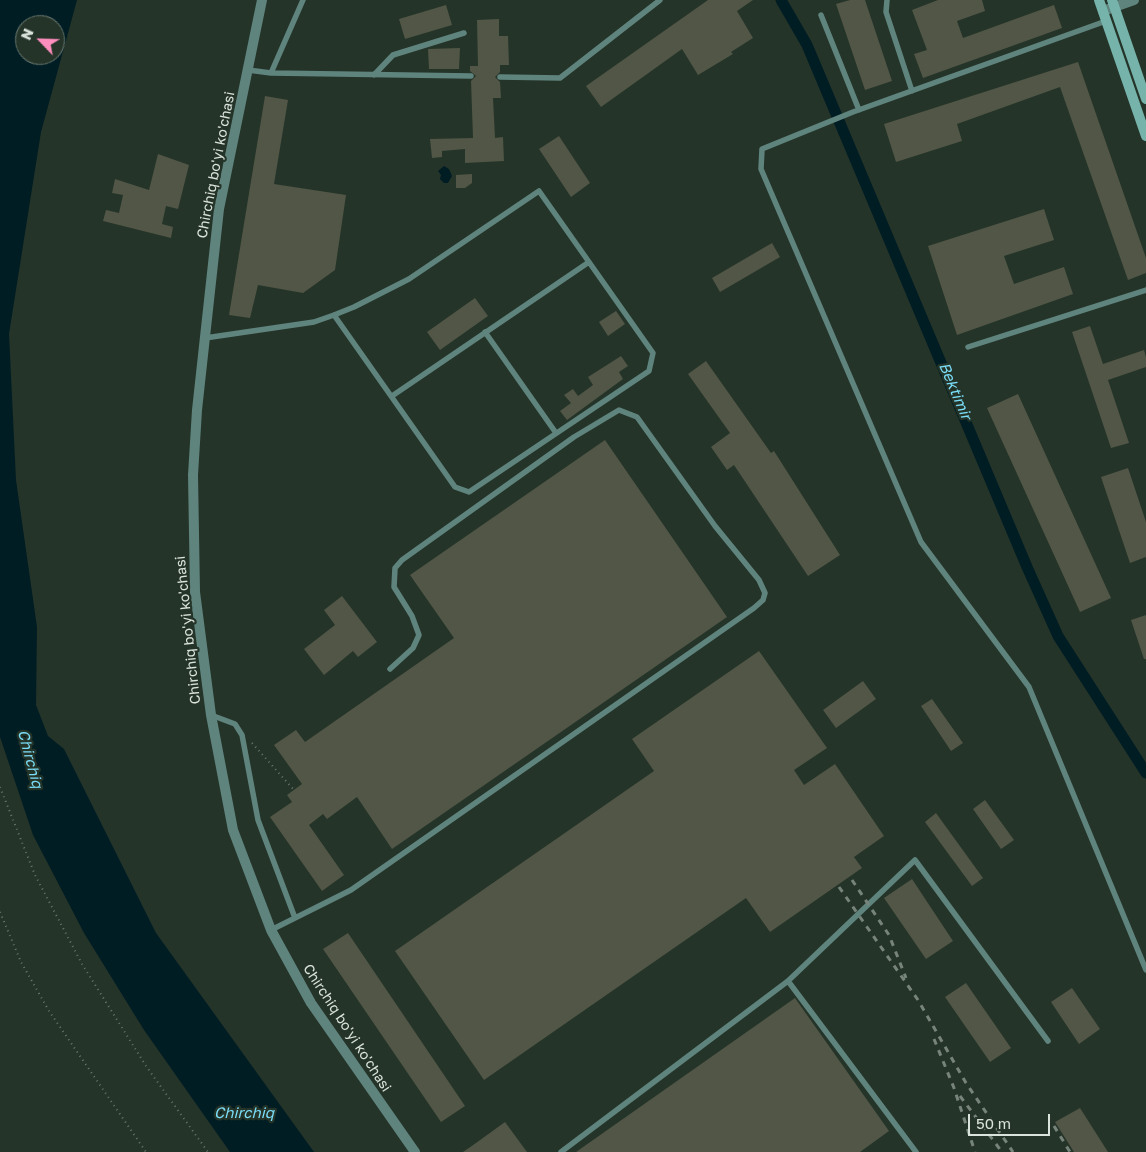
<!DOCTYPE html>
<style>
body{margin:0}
#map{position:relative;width:1146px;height:1152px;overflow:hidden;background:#253429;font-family:"Golos Text",sans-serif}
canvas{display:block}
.north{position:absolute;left:15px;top:15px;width:50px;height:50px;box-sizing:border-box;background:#253429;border:1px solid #6d7a71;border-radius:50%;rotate:294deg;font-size:14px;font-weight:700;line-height:20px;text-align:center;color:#dae3dc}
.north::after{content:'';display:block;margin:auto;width:18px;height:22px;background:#fe8ebe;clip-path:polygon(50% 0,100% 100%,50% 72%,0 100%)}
.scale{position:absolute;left:968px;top:1114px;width:82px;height:22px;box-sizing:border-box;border:2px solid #dae3dc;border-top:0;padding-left:6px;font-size:15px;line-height:18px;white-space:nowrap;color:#dae3dc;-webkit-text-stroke:4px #253429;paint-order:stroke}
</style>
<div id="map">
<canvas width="1146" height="1152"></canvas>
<div class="north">N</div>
<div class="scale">50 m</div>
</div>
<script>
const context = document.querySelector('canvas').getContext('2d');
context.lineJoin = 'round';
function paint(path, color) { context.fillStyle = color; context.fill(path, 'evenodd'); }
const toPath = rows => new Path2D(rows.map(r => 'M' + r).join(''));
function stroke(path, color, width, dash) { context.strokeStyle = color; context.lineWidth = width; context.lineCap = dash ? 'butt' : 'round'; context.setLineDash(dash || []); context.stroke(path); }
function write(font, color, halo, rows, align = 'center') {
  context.font = font + ' "Golos Text",sans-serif'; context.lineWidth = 4.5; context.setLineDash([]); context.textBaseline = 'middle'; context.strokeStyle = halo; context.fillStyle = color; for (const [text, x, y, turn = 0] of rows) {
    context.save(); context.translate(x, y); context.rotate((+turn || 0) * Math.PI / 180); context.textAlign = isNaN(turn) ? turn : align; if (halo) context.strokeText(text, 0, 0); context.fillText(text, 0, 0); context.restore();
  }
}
const water = toPath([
 [0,0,77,0,41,132,9,334,16,480,37,627,36,705,48,736,64,749,156,933,314,1152,230,1152,144,1030,84,933,33,835,0,737],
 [25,25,55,25,55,55,25,55],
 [444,166,449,169,452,176,448,183,444,183,440,179,441,175,438,171]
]);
const canal = toPath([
 [781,0,807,45,1027,567,1058,636,1146,773]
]);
const building = toPath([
 [708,0,753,0,737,11,753,38,731,52,733,54,698,75,682,49,601,107,586,86],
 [850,0,865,0,892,81,865,90,836,4],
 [938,0,982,0,985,11,957,21,963,38,1054,5,1062,28,923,78,914,54,927,50,912,10],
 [446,5,452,25,405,39,399,19],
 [499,19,499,36,508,36,509,65,500,65,500,72,495,77,500,82,501,98,493,98,495,138,503,137,504,161,465,163,465,149,442,151,442,157,432,158,430,139,473,138,471,81,476,76,470,71,470,66,478,66,477,20],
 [460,48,459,69,429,69,428,49],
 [1078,62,1146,258,1146,273,1128,280,1060,87,957,124,962,141,896,162,884,124],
 [265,96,288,100,274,184,346,195,335,270,303,293,258,285,250,318,229,315],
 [559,136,590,183,571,197,539,149],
 [158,154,189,165,178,209,166,206,162,224,173,227,171,238,103,221,106,210,119,213,123,195,112,193,115,179,149,190],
 [472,174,472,183,465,188,456,188,456,175],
 [1044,209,1054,240,1004,256,1014,284,1064,267,1073,294,957,335,928,246],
 [772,243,780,257,720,292,712,278],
 [475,298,488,316,440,350,427,332],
 [616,311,625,324,608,336,599,322],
 [1090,326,1103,364,1144,350,1146,357,1146,367,1108,380,1129,443,1111,448,1072,332],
 [621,356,628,366,619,372,623,379,567,420,560,411,571,403,564,395,573,389,578,396,593,385,588,377],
 [706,361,771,453,774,451,840,555,808,576,734,465,727,470,711,447,730,433,688,374],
 [1018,394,1111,598,1080,612,987,408],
 [605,440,727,617,392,849,357,797,327,819,323,814,309,825,344,875,322,891,270,817,292,802,287,795,302,784,274,745,296,730,305,742,454,638,410,575],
 [1128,468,1146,522,1146,557,1130,563,1101,477],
 [342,596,377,642,358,657,353,651,324,675,304,649,335,625,324,610],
 [1146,615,1146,659,1144,659,1131,620],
 [759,651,827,748,794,770,804,785,835,764,884,836,854,857,862,868,770,932,746,898,484,1080,395,951,654,771,632,739],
 [863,681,876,699,836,728,823,710],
 [932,699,963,743,951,751,921,706],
 [985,800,1014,840,1001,849,973,809],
 [936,813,983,878,972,886,925,822],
 [912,879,953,941,926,959,884,898],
 [348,933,465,1106,441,1122,323,949],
 [966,983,1011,1048,990,1062,945,997],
 [1072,988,1100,1029,1079,1044,1051,1002],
 [795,998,889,1131,860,1152,576,1152],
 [1080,1108,1108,1152,1074,1152,1055,1122],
 [505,1122,527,1152,463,1152,476,1143]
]);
const path = toPath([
 [252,743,294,790],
 [0,787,35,875,82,964,146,1066,208,1152],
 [0,912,21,962,49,1011,146,1152]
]);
const lane = toPath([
 [887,0,886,12,912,91],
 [821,15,859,110],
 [1106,21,853,112,762,149,761,169,921,542,1029,687,1146,970],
 [248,70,271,73,471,76],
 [271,73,303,0],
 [374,75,393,55,464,33],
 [500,77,560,78,660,0],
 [485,332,556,433],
 [205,338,314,322,334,315,354,307,409,279,539,191,653,353,649,371,469,492,455,487,334,315],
 [968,347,1146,290],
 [392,396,589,262],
 [211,715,235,724,242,735,258,820,295,918],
 [271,930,351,890,754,608,763,600,765,593,759,580,715,526,637,417,619,410,574,437,402,560,395,568,394,587,412,616,419,635,413,648,390,669],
 [788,981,916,1152],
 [561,1152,788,981,915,860,1048,1041]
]);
const street = toPath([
 [262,0,219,209,197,410,193,475,195,592,211,715,233,830,271,930,311,1003,415,1152],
 [1103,11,1134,0]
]);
const secondary = toPath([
 [1099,0,1146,136],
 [1112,0,1146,99]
]);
const rail = toPath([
 [852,880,889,935,906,978],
 [839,887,918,1000,966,1083,1013,1152],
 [934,1039,954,1088,975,1152],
 [960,1096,1002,1152],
 [1054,1126,1070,1152]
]);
const streetNames = [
 ["Chirchiq bo'yi ko'chasi",216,165,-79],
 ["Chirchiq bo'yi ko'chasi",188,630,-96],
 ["Chirchiq bo'yi ko'chasi",347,1028,57]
];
const waterNames = [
 ["Bektimir",955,391,67],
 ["Chirchiq",30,759,75],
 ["Chirchiq",244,1113]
];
paint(water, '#001d24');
stroke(canal, '#001d24', 11);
paint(building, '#515646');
stroke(path, '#6a776e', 2, [1, 4]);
stroke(lane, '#5f847e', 5.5);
stroke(street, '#5f847e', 10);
stroke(secondary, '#76b3ab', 10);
stroke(rail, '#77847b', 3, [6, 6]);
write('14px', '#dae3dc', '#253429', streetNames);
write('italic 15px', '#7addf7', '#253429', waterNames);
</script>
